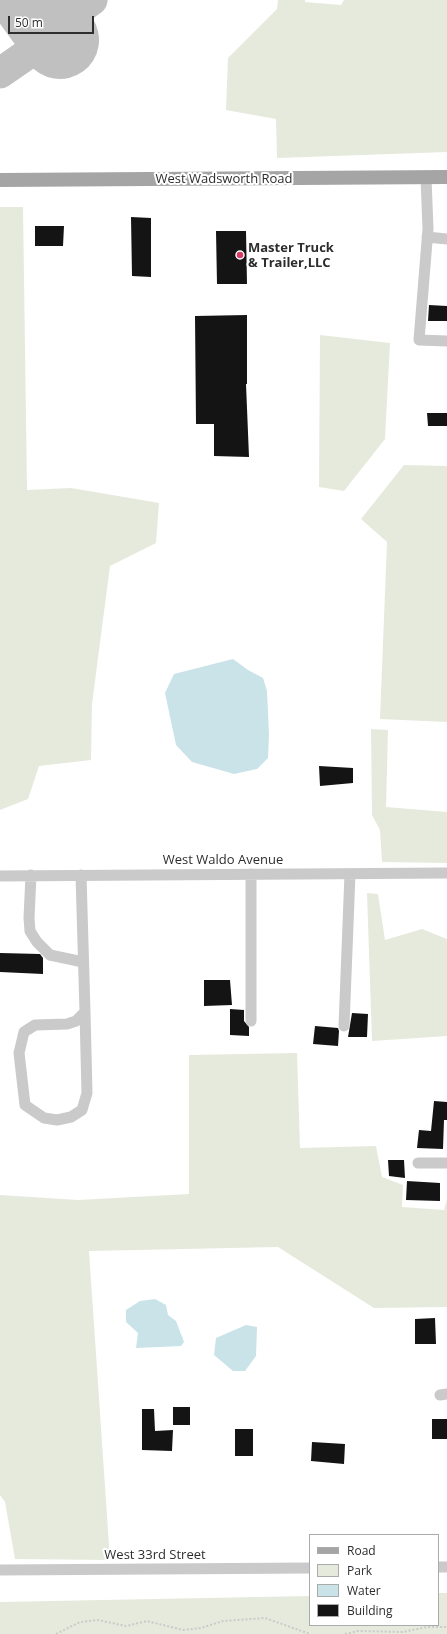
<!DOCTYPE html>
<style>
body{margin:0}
#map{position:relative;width:447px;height:1634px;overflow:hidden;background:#fff;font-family:"Open Sans",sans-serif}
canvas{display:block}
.legend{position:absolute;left:309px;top:1534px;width:130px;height:92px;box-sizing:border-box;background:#fff;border:1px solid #ababab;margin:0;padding:5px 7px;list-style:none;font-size:12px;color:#2d2d2d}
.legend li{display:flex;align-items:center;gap:8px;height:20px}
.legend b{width:20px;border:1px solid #ababab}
.scale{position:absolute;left:8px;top:16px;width:86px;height:18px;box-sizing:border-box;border:2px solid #2d2d2d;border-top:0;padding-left:5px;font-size:12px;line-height:14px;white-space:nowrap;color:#2d2d2d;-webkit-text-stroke:3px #fff;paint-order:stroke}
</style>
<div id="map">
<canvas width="447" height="1634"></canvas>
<ul class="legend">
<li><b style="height:5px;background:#a5a5a5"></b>Road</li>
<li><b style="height:11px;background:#e6eadc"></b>Park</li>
<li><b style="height:11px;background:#c9e3e8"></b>Water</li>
<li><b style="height:11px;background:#141414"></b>Building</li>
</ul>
<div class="scale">50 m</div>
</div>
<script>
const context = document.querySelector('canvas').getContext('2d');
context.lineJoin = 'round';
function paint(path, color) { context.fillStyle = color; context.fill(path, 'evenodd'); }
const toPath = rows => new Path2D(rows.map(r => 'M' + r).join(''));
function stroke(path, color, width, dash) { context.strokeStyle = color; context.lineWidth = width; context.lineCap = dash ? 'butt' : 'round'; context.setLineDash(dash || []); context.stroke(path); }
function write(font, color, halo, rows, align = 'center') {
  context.font = font + ' "Open Sans",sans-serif'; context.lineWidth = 4; context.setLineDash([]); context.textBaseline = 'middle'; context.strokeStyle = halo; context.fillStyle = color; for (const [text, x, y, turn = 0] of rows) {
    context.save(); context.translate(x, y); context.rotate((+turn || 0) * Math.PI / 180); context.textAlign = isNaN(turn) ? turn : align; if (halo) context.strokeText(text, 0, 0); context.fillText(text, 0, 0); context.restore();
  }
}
const green = toPath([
 [278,0,305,0,305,2,341,5,344,0,447,0,447,152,277,158,276,119,226,110,228,58,277,9],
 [0,207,23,207,27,490,71,488,159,503,156,543,110,566,92,704,91,760,39,766,28,799,0,810],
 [320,335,390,343,385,439,344,491,319,487],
 [404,465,447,466,447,722,380,719,387,542,361,519],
 [371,729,388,730,386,807,447,812,447,863,382,862,380,830,372,815],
 [367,893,378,894,385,940,422,929,447,939,447,1036,372,1041],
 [297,1053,300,1148,376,1146,382,1177,403,1185,402,1207,444,1210,447,1199,447,1307,374,1308,278,1247,89,1251,110,1560,15,1559,5,1502,0,1495,0,1195,78,1200,189,1194,189,1055],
 [438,1593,447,1593,447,1634,0,1634,0,1602,310,1596,310,1625,438,1625]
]);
const water = toPath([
 [233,659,248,670,263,678,267,691,269,735,268,758,257,769,234,774,192,762,176,745,165,693,174,674],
 [155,1299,166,1305,168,1315,176,1321,184,1342,181,1346,136,1348,138,1333,126,1322,126,1310,140,1301],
 [246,1325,257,1327,256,1356,245,1371,233,1371,214,1355,216,1338]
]);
const taxiway = toPath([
 [34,0,51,9,67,11,82,7,92,0],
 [0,73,26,55,35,42,39,29,38,16,31,0]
]);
const runway = toPath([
 [31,0,60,40]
]);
const building = toPath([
 [131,217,151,218,151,277,132,276],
 [35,226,64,226,63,246,35,246],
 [216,231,246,231,247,284,217,284],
 [429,305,447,306,447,321,428,321],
 [247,315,247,384,246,384,249,457,214,456,214,424,196,424,195,316],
 [427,413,447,413,447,426,428,426],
 [319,766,353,768,353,783,320,786],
 [0,953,40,954,43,958,43,974,0,972],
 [204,980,230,980,232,1005,204,1006],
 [230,1009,244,1010,244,1021,249,1027,249,1036,230,1035],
 [352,1013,368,1014,367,1037,348,1037],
 [315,1026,338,1028,339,1031,338,1046,313,1044],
 [434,1101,447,1102,447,1120,444,1120,443,1149,417,1148,419,1130,431,1131],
 [388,1160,404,1160,405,1178,389,1176],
 [407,1181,440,1183,440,1201,406,1200],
 [435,1318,436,1344,415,1344,415,1319],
 [173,1407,190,1407,190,1425,173,1425],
 [142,1409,154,1409,155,1431,173,1430,172,1451,142,1450],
 [432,1419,447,1419,447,1439,432,1439],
 [235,1429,253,1429,253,1456,235,1456],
 [312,1442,345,1444,344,1464,311,1461]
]);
const path = toPath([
 [56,1634,80,1622,98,1620,126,1626,147,1621,183,1630,201,1628,223,1621,265,1618,310,1634],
 [345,1634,358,1631,403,1632,427,1627,447,1627]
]);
const minor = toPath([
 [426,178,428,229,419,340,447,341],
 [427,237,447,239],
 [31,875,29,918,30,931,37,942,50,955,83,962],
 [81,875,85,1012,76,1021,67,1024,35,1025,24,1032,19,1053,25,1105,44,1118,57,1120,71,1117,82,1110,87,1093,85,1012],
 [0,876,447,873],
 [251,1021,251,874],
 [344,1026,350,874],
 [418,1163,447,1163],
 [440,1395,447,1394],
 [438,1567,447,1567],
 [0,1570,310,1568]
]);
const major = toPath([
 [0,180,447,177]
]);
const markers = [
 [240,255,4,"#d83b66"]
];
const streetNames = [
 ["West Wadsworth Road",224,179],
 ["West Waldo Avenue",223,860],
 ["West 33rd Street",155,1555]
];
const poiNames = [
 ["Master Truck",248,248],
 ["& Trailer,LLC",248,263]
];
paint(green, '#e6eadc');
paint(water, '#c9e3e8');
stroke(taxiway, '#c0c0c0', 31);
stroke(runway, '#c0c0c0', 78);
paint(building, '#141414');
stroke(path, '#cacaca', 2, [2, 2]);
stroke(minor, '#cacaca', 11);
stroke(major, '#a5a5a5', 14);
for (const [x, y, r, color] of markers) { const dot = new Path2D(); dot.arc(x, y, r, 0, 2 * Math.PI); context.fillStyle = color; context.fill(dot); stroke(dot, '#fff', 1.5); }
write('13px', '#2d2d2d', '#fff', streetNames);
write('bold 13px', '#2d2d2d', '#fff', poiNames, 'left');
</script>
